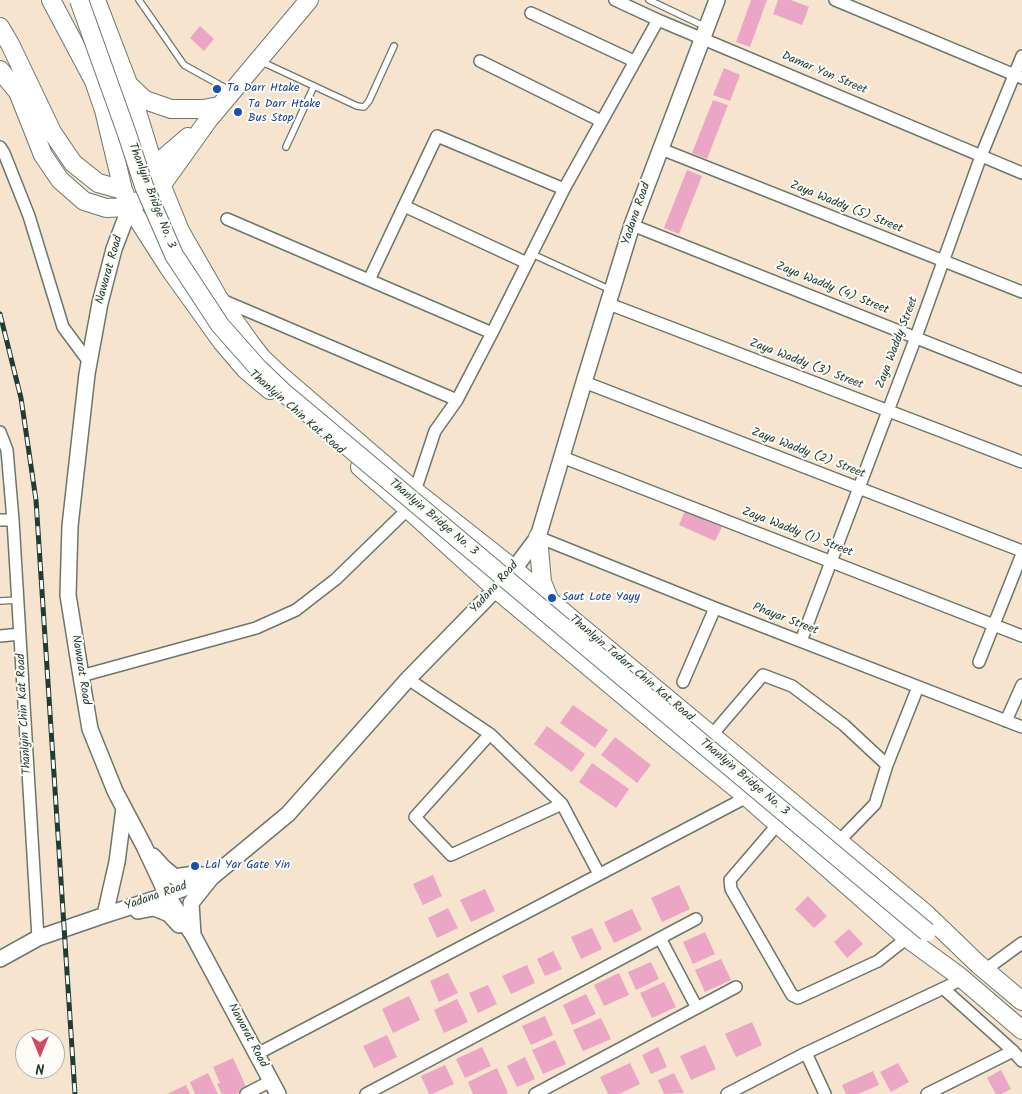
<!DOCTYPE html>
<style>
body{margin:0}
#map{position:relative;width:1022px;height:1094px;overflow:hidden;background:#f7e4ce;font-family:Kalam,sans-serif}
canvas{display:block}
.north{position:absolute;left:15px;top:1029px;width:50px;height:50px;box-sizing:border-box;background:#fdfcf7;border:1px solid #a4b0a9;border-radius:50%;rotate:180deg;font-size:14px;font-weight:700;line-height:20px;text-align:center;color:#1f3d34}
.north::after{content:'';display:block;margin:auto;width:18px;height:22px;background:#d1495b;clip-path:polygon(50% 0,100% 100%,50% 72%,0 100%)}
</style>
<div id="map">
<canvas width="1022" height="1094"></canvas>
<div class="north">N</div>
</div>
<script>
const context = document.querySelector('canvas').getContext('2d');
context.lineJoin = 'round';
function paint(path, color) { context.fillStyle = color; context.fill(path, 'evenodd'); }
const toPath = rows => new Path2D(rows.map(r => 'M' + r).join(''));
function stroke(path, color, width, dash) { context.strokeStyle = color; context.lineWidth = width; context.lineCap = dash ? 'butt' : 'round'; context.setLineDash(dash || []); context.stroke(path); }
function write(font, color, halo, rows, align = 'center') {
  context.font = font + ' Kalam,sans-serif'; context.lineWidth = 4; context.setLineDash([]); context.textBaseline = 'middle'; context.strokeStyle = halo; context.fillStyle = color; for (const [text, x, y, turn = 0] of rows) {
    context.save(); context.translate(x, y); context.rotate((+turn || 0) * Math.PI / 180); context.textAlign = isNaN(turn) ? turn : align; if (halo) context.strokeText(text, 0, 0); context.fillText(text, 0, 0); context.restore();
  }
}
const building = toPath([
 [751,0,767,0,750,47,736,42],
 [778,0,791,0,809,7,802,25,773,14],
 [200,26,214,39,204,51,190,38],
 [724,68,740,75,730,101,713,95],
 [713,100,728,105,707,159,692,153],
 [687,170,702,176,679,234,664,228],
 [685,511,722,527,715,541,679,525],
 [573,705,608,730,595,748,560,723],
 [547,726,585,754,572,772,534,744],
 [615,737,651,765,637,783,601,755],
 [592,763,629,789,616,808,579,782],
 [433,875,442,896,423,905,413,884],
 [679,885,690,909,662,922,651,898],
 [485,889,495,911,471,922,460,900],
 [808,896,827,916,814,928,795,909],
 [448,908,458,928,437,938,428,918],
 [632,909,642,930,614,943,604,922],
 [592,928,602,949,581,959,571,937],
 [849,929,863,944,847,958,834,942],
 [705,932,715,954,693,964,683,942],
 [553,951,562,969,545,976,537,959],
 [721,959,731,980,705,992,695,970],
 [651,962,659,979,636,990,628,972],
 [527,965,535,983,511,994,502,976],
 [448,973,458,993,439,1002,430,981],
 [619,973,629,995,604,1006,594,985],
 [664,982,676,1007,652,1018,640,993],
 [488,985,497,1004,478,1013,469,993],
 [586,994,596,1014,572,1025,563,1005],
 [409,996,420,1020,393,1033,382,1009],
 [457,999,468,1022,444,1033,434,1010],
 [545,1016,553,1035,531,1045,522,1026],
 [601,1018,611,1039,583,1051,573,1030],
 [752,1022,762,1045,736,1057,725,1034],
 [387,1035,397,1057,374,1068,363,1046],
 [555,1040,566,1064,543,1074,532,1050],
 [705,1045,716,1069,691,1080,680,1056],
 [482,1047,491,1066,465,1078,456,1059],
 [658,1047,667,1067,651,1074,642,1055],
 [525,1057,535,1079,517,1087,507,1066],
 [233,1058,247,1089,236,1094,222,1094,217,1084,220,1083,213,1067],
 [630,1063,640,1084,619,1094,608,1094,600,1077],
 [898,1063,909,1082,891,1092,880,1072],
 [445,1065,454,1084,432,1094,429,1094,421,1076],
 [497,1068,508,1093,505,1094,473,1094,468,1082],
 [1001,1070,1011,1089,1001,1094,996,1094,987,1078],
 [873,1071,879,1085,858,1094,846,1094,842,1085],
 [208,1073,218,1094,195,1094,190,1082],
 [674,1073,684,1093,664,1094,658,1080],
 [186,1085,190,1094,167,1094]
]);
const lane = toPath([
 [139,0,184,65,229,90],
 [649,0,706,27],
 [260,61,357,106,364,107,369,101,394,46],
 [286,147,314,86],
 [532,254,611,290],
 [0,601,18,600]
]);
const street = toPath([
 [615,0,658,20,1022,173],
 [835,0,1022,78],
 [531,13,634,61],
 [480,61,601,121],
 [0,147,4,153,29,216,63,327,89,362],
 [661,149,1022,292],
 [404,206,527,263],
 [227,219,492,333],
 [632,225,1022,380],
 [369,280,437,136,564,189],
 [222,300,457,400],
 [609,304,1022,462],
 [584,382,1022,551],
 [0,432,7,450,13,520,38,938],
 [562,457,1022,636],
 [0,520,13,520],
 [538,537,715,608,1022,727],
 [0,636,20,634],
 [801,641,916,337,981,156,1022,56],
 [979,662,1022,554],
 [81,676,256,628,296,610,336,579,408,509,415,491,435,431,457,400,492,333,564,189,658,20],
 [408,679,490,734,562,804,599,874],
 [683,682,715,608],
 [1006,721,1022,685],
 [490,734,415,817,451,855,562,804],
 [711,736,763,675,792,686,844,725,887,765],
 [778,824,730,880,731,889,792,995,798,998,878,961,907,938],
 [839,841,875,804,887,765,918,687],
 [660,938,697,1008],
 [985,970,1022,943],
 [944,989,1013,1051,1022,1061],
 [806,1053,825,1094],
 [257,1054,747,797],
 [246,1094,271,1081],
 [366,1094,696,919],
 [535,1094,736,987],
 [727,1094,806,1053,963,979],
 [927,1094,1013,1051]
]);
const secondary = toPath([
 [130,207,114,249,100,303,87,374,70,526,68,595,81,676,90,729,115,791,144,846,167,895,194,937,278,1094],
 [153,856,164,868,175,877,194,874,208,876],
 [138,911,154,908,169,914,179,925],
 [105,915,117,862,124,808],
 [193,935,191,903,211,878],
 [0,959,38,938,105,915,167,895,212,877,288,814,408,679,496,589,514,569,538,537,584,382,632,225,717,0]
]);
const primary = toPath([
 [51,0,94,81,104,110,123,190,130,207,169,268,222,342,245,369,270,390],
 [96,0,129,86,154,167,180,231,219,299,251,344,262,358,280,375,415,491,514,569,550,601,926,914,978,964,1022,1001],
 [0,27,10,44,52,132,73,163,98,183,123,190],
 [0,70,18,92,43,155,60,180,84,201,106,208,130,207,161,186,209,119,309,0],
 [130,86,145,100,171,109,203,109,219,106],
 [145,174,188,137],
 [360,467,408,509,496,589,667,732,747,797,907,938,959,976,1022,1030],
 [538,537,542,582,549,599]
]);
const rail = toPath([
 [0,314,21,398,36,500,75,1094]
]);
const primaryBridge = toPath([
 [79,0,127,134,144,186,174,255,220,325,258,368,283,392,927,932]
]);
const markers = [
 [217,89,5,"#1a4fb4"],
 [238,112,5,"#1a4fb4"],
 [552,598,5,"#1a4fb4"],
 [195,866,5,"#1a4fb4"]
];
const streetNames = [
 ["Damar Yon Street",824,74,23],
 ["Thanlyin Bridge No. 3",151,196,69],
 ["Zaya Waddy (5) Street",846,208,22],
 ["Yadana Road",637,214,-71],
 ["Nawarat Road",110,270,-74],
 ["Zaya Waddy (4) Street",832,289,22],
 ["Zaya Waddy Street",898,343,-69],
 ["Zaya Waddy (3) Street",806,365,21],
 ["Thanlyin Chin Kat Road",296,413,41],
 ["Zaya Waddy (2) Street",808,454,21],
 ["Thanlyin Bridge No. 3",433,518,40],
 ["Zaya Waddy (1) Street",797,533,21],
 ["Yadana Road",495,588,-48],
 ["Phayar Street",785,620,21],
 ["Thanlyin Tadarr Chin Kat Road",631,669,40],
 ["Nawarat Road",80,670,81],
 ["Thanlyin Chin Kat Road",25,714,-93],
 ["Thanlyin Bridge No. 3",744,778,40],
 ["Yadana Road",156,897,-19],
 ["Nawarat Road",247,1036,62]
];
const transitNames = [
 ["Ta Darr Htake",227,89],
 ["Ta Darr Htake",248,105],
 ["Bus Stop",248,119],
 ["Saut Lote Yayy",562,598],
 ["Lal Yar Gate Yin",205,866]
];
paint(building, '#eaa6c4');
stroke(lane, '#6b776a', 8);
stroke(street, '#6b776a', 14);
stroke(secondary, '#6b776a', 18);
stroke(primary, '#6b776a', 20);
stroke(lane, '#fff', 5.5);
stroke(street, '#fff', 11);
stroke(secondary, '#fff', 15);
stroke(primary, '#fff', 18);
stroke(rail, '#1f3d34', 5);
stroke(rail, '#fdfcf7', 3, [9]);
stroke(primaryBridge, '#6b776a', 20, []);
stroke(primaryBridge, '#fff', 18);
for (const [x, y, r, color] of markers) { const dot = new Path2D(); dot.arc(x, y, r, 0, 2 * Math.PI); context.fillStyle = color; context.fill(dot); stroke(dot, '#fdfcf7', 2); }
write('12px', '#1f3d34', '#fdfcf7', streetNames);
write('12px', '#164399', '#fdfcf7', transitNames, 'left');
</script>
